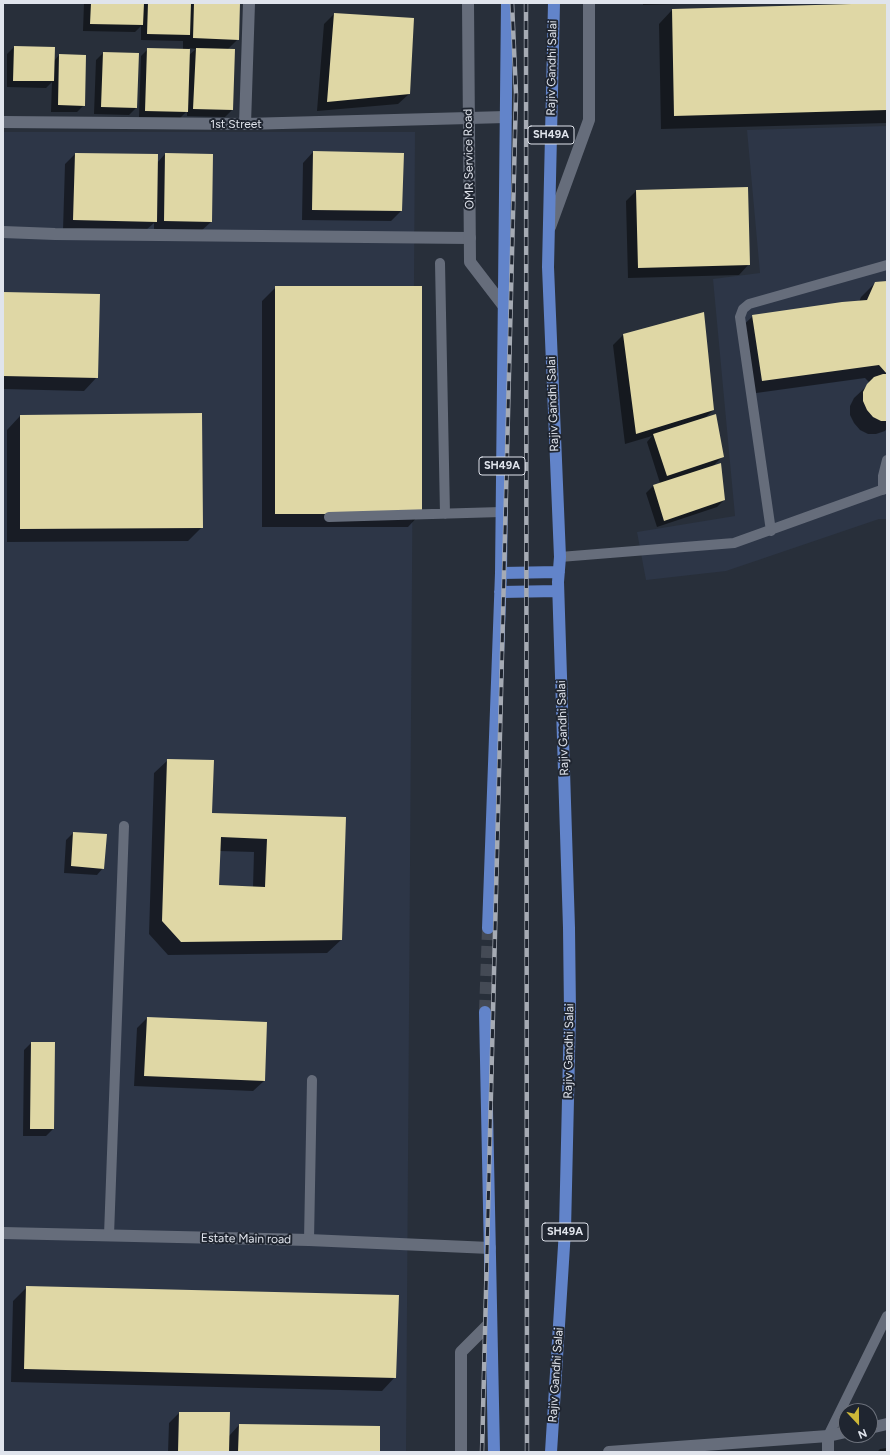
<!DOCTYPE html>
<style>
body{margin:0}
#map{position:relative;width:890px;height:1455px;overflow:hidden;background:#282f3a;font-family:Figtree,sans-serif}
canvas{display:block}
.frame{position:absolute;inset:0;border:4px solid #e0e4ec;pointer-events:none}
.north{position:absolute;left:838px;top:1403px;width:40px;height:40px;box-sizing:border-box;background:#1f2530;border:1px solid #6c717b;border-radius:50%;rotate:158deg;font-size:11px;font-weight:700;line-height:16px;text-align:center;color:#e0e4ec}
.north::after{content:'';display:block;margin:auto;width:14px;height:18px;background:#ceb838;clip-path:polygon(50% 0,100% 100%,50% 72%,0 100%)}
</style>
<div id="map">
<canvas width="890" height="1455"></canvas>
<div class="frame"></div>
<div class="north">N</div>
</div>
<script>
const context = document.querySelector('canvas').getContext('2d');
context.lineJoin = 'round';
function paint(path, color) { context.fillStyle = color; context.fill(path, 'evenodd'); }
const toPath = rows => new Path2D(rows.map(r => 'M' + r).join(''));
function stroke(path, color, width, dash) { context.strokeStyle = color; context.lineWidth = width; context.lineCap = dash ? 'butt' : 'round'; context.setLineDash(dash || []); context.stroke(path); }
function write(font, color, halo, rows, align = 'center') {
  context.font = font + ' Figtree,sans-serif'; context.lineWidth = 4; context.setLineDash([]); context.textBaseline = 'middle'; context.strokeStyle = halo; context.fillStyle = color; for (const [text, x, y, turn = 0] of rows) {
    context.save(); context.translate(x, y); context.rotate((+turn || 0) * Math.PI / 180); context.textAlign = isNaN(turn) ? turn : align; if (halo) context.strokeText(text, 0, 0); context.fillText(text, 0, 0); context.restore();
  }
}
const built = toPath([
 [887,126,887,519,879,519,726,571,646,580,637,532,735,516,713,279,760,273,747,130],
 [3,132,415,132,406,1452,3,1452]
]);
const shadow = toPath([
 [84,3,239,3,238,39,227,50,232,110,225,117,187,116,187,111,180,118,139,117,141,56,148,49,183,50,183,41,141,40,141,26,135,32,83,31],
 [189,48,196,49,188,56],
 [643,3,716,3,643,5],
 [849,3,887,3,887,123,661,129,659,24,672,10,849,5],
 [334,14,409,94,398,104,317,111,324,24],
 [14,47,54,61,59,55,84,105,77,112,51,112,52,82,46,88,7,87,7,54],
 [103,53,136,108,129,115,94,114,96,60],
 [313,152,403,154,401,211,391,221,302,220,303,163],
 [75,154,157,155,157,163,165,154,211,222,200,232,154,231,154,223,145,231,63,230,65,164],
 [636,191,749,264,739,275,628,278,626,201],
 [887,282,887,428,885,431,876,434,868,434,860,430,854,423,850,415,850,406,854,398,870,383,865,378,749,394,739,329,753,316,859,302,861,297,875,283],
 [276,287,421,513,408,527,262,527,262,301],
 [3,293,97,377,84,391,3,389],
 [623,335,713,410,704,419,723,456,713,466,724,500,717,507,657,527,646,493,653,486,660,483,647,442,652,436,625,444,613,345],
 [20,416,202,527,188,541,7,542,7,430],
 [168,760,211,814,345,818,341,940,327,953,168,955,149,934,154,773],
 [219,851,254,852,253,887,218,886],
 [73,833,103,868,97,875,64,873,66,840],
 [147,1018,266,1023,264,1081,253,1091,134,1086,137,1028],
 [31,1043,54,1043,53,1129,46,1136,23,1136,24,1050],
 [27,1287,395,1377,382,1391,11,1382,13,1301],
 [179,1413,229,1436,239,1425,379,1452,168,1452,169,1423],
 [887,1448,887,1452,877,1452,880,1449]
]);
const building = toPath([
 [91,3,144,3,143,25,90,24],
 [148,3,191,3,190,35,147,34],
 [194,3,240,3,239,40,193,38],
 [887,3,887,110,674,116,672,9],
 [334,13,414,18,410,94,327,102],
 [14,46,55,47,54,81,13,81],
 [147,48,190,49,188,112,145,111],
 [196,48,235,49,233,110,193,109],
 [103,52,139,53,137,108,101,107],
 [59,54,86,55,85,106,58,105],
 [313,151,404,153,402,211,312,210],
 [75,153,158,154,157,222,73,220],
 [165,153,213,154,212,222,164,221],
 [748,187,750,265,638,268,636,190],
 [887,281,887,421,881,421,873,417,867,410,863,401,863,392,867,384,874,377,883,374,887,374,879,365,762,381,752,315,842,302,867,300,875,282],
 [275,286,422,286,422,514,275,514],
 [3,292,100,294,98,378,3,376],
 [704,312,714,410,636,434,623,334],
 [202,413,203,528,20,529,20,415],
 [716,414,724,457,667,476,653,434],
 [721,463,725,500,664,521,653,485],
 [167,759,214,760,212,813,346,817,342,940,181,942,162,921],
 [221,837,267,839,265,887,219,885],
 [73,832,107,834,104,869,71,866],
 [147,1017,267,1022,265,1081,144,1076],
 [31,1042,55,1042,54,1129,30,1129],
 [26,1286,399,1295,396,1378,24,1369],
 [179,1412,230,1412,229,1452,178,1452],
 [239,1424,380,1426,380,1452,238,1452]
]);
const primaryTunnel = toPath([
 [485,1012,488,928]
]);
const service = toPath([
 [440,263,445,514],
 [883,490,883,476,887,460],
 [329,517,501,512],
 [771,531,740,317,743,309,749,304,887,265],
 [560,557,734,543,887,488],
 [109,1235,124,826],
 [309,1240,312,1080],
 [828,1436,887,1316]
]);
const minor = toPath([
 [3,122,245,124,506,117],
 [245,124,249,3],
 [3,232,55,234,470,238],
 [3,1233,309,1240,490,1248],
 [870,1428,887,1424],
 [609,1452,828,1436,846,1432],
 [828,1452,828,1436]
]);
const tertiary = toPath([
 [468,3,470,262,503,305],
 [550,227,589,120,589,3],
 [461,1452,461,1352,491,1322]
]);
const primary = toPath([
 [501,573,559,572],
 [500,592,558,591],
 [488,928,501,573,507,3],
 [485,1012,494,1452],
 [551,1452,565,1230,570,1012,569,928,558,582,560,557,548,267,554,3]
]);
const rail = toPath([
 [526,3,527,1452],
 [482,1452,516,94,512,3]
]);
const shields = [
 [551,135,46],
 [502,466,46],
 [565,1232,46]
];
const shieldNames = [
 ["SH49A",551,135],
 ["SH49A",502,466],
 ["SH49A",565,1232]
];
const streetNames = [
 ["Rajiv Gandhi Salai",552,68,-89],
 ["1st Street",236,124],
 ["OMR Service Road",469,159,-91],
 ["Rajiv Gandhi Salai",553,404,-92],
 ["Rajiv Gandhi Salai",563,728,-92],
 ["Rajiv Gandhi Salai",569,1051,-89],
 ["Estate Main road",246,1239,1],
 ["Rajiv Gandhi Salai",556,1375,-86]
];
paint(built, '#2d3647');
paint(shadow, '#0007');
paint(building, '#dfd7a5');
stroke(primaryTunnel, '#444a55', 12, [12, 6]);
stroke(service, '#666d7b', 10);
stroke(minor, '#666d7b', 12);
stroke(tertiary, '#666d7b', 12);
stroke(primary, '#6284ca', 12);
stroke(rail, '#a6abb4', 4.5);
stroke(rail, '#1f2530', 3, [9]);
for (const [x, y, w] of shields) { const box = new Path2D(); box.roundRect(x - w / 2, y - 9, w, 18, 3); context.fillStyle = '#1f2530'; context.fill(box); stroke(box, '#e0e4ec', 1); }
write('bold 11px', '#e0e4ec', null, shieldNames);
write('12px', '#e0e4ec', '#1f2530', streetNames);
</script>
